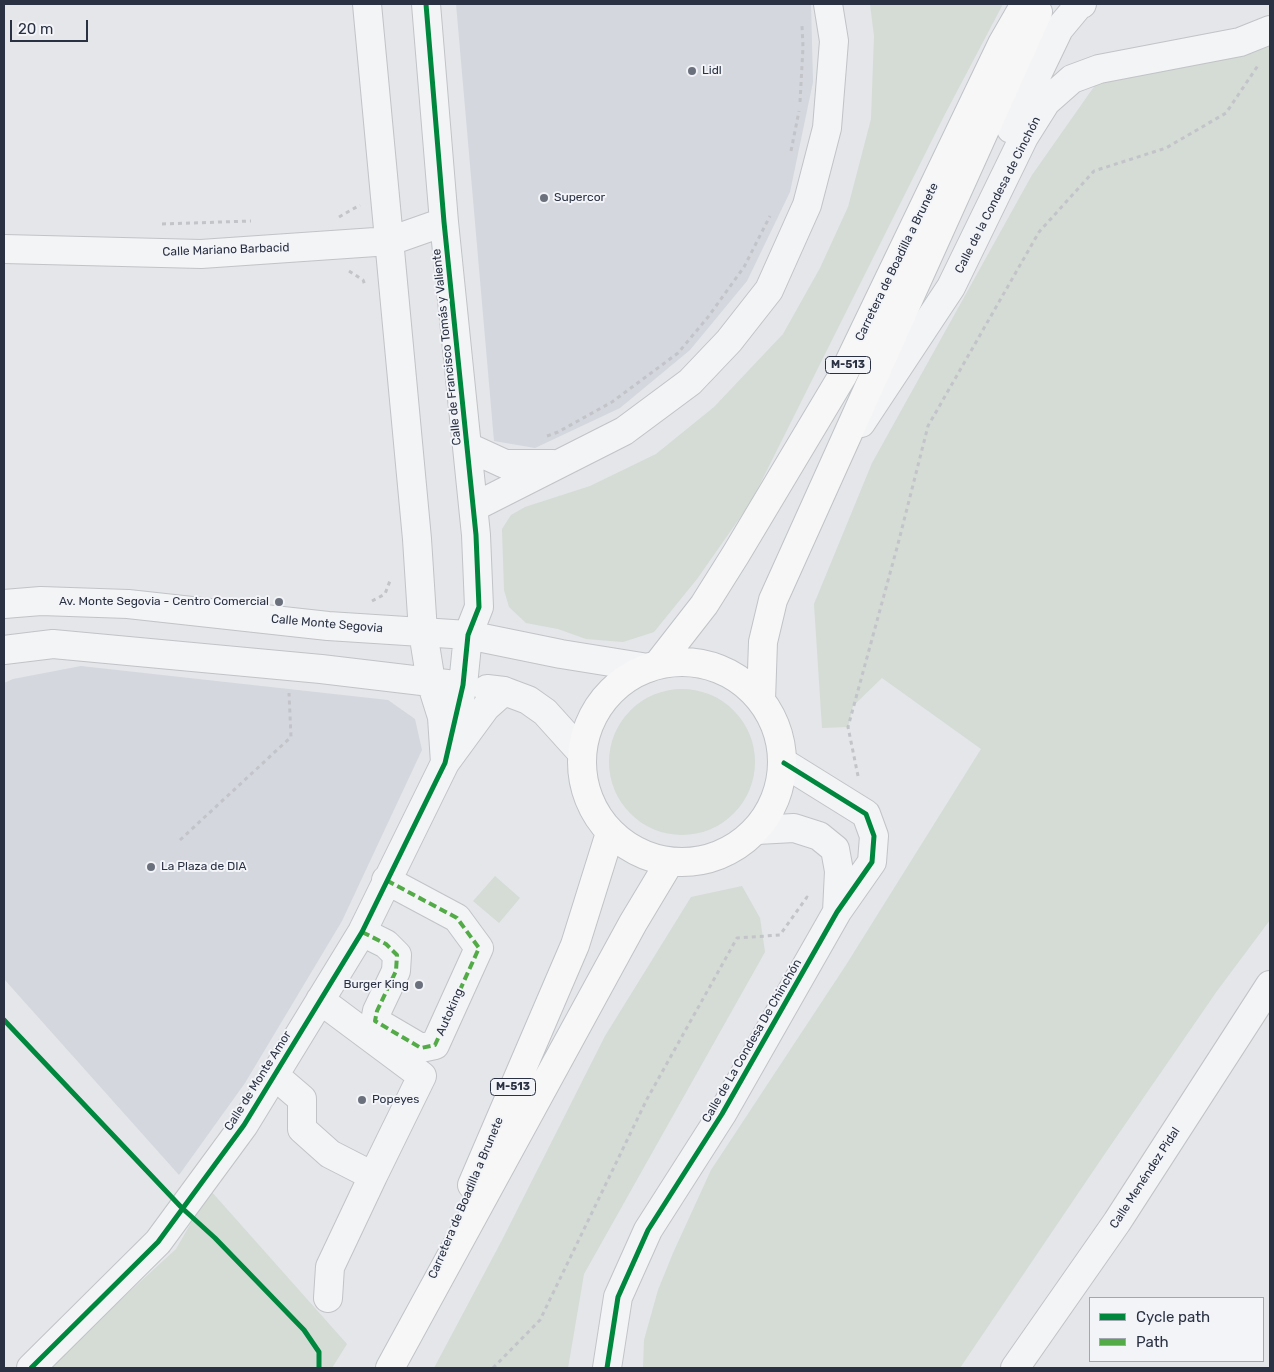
<!DOCTYPE html>
<meta charset="utf-8">
<style>
body{margin:0}
#map{position:relative;width:1274px;height:1372px;overflow:hidden;background:#e4e6e9;font-family:Rubik,sans-serif}
canvas{display:block}
.frame{position:absolute;inset:0;border:5px solid #2a3143;pointer-events:none}
.legend{position:absolute;left:1089px;top:1297px;width:175px;height:65px;box-sizing:border-box;background:#f2f4f8;border:1px solid #a2a6b0;margin:0;padding:6px 9px;list-style:none;font-size:15px;color:#2a3143}
.legend li{display:flex;align-items:center;gap:10px;height:25px}
.legend b{width:25px;border:1px solid #a2a6b0}
.scale{position:absolute;left:10px;top:20px;width:78px;height:22px;box-sizing:border-box;border:2px solid #2a3143;border-top:0;padding-left:6px;font-size:15px;line-height:18px;white-space:nowrap;color:#2a3143;-webkit-text-stroke:4px #f2f4f8;paint-order:stroke}
</style>
<div id="map">
<canvas width="1274" height="1372"></canvas>
<div class="frame"></div>
<ul class="legend">
<li><b style="height:6px;background:#00873e"></b>Cycle path</li>
<li><b style="height:6px;background:#53ab47"></b>Path</li>
</ul>
<div class="scale">20 m</div>
</div>
<script>
const context = document.querySelector('canvas').getContext('2d');
context.lineJoin = 'round';
function paint(path, color) { context.fillStyle = color; context.fill(path, 'evenodd'); }
const toPath = rows => new Path2D(rows.map(r => 'M' + r).join(''));
function stroke(path, color, width, dash) { context.strokeStyle = color; context.lineWidth = width; context.lineCap = dash ? 'butt' : 'round'; context.setLineDash(dash || []); context.stroke(path); }
function write(font, color, halo, rows, align = 'center') {
  context.font = font + ' Rubik,sans-serif'; context.lineWidth = 4; context.setLineDash([]); context.textBaseline = 'middle'; context.strokeStyle = halo; context.fillStyle = color; for (const [text, x, y, turn = 0] of rows) {
    context.save(); context.translate(x, y); context.rotate((+turn || 0) * Math.PI / 180); context.textAlign = isNaN(turn) ? turn : align; if (halo) context.strokeText(text, 0, 0); context.fillText(text, 0, 0); context.restore();
  }
}
const built = toPath([
 [456,4,811,4,813,82,790,192,747,281,690,350,620,408,535,448,494,441],
 [81,666,388,700,415,719,422,750,342,921,245,1083,179,1175,4,979,4,683,13,679]
]);
const green = toPath([
 [870,4,1003,4,944,116,751,502,697,579,654,632,623,642,586,639,558,629,526,623,509,607,504,590,502,529,511,515,525,507,590,486,656,454,714,407,783,334,820,268,848,207,871,119,874,36],
 [1270,46,1270,920,1217,991,1104,1155,960,1368,643,1368,644,1340,658,1290,673,1253,711,1170,846,965,981,749,882,678,853,706,848,727,822,728,814,604,872,463,1032,175,1098,81,1242,55],
 '609 762a73 73 0 1 1 146 0a73 73 0 1 1-146 0Z',
 [495,876,520,898,499,923,473,901],
 [742,886,760,918,765,952,584,1274,568,1368,434,1368,501,1242,605,1036,691,897],
 [210,1190,347,1344,332,1368,46,1368,176,1249]
]);
const path = toPath([
 [800,102,803,47,802,26],
 [791,151,799,111],
 [339,217,360,205],
 [162,224,251,221],
 [349,271,363,280,365,285],
 [547,436,558,432,612,402,678,353,708,317,744,267,770,216],
 [372,601,385,594,391,578],
 [858,776,848,727,898,544,928,426,1039,232,1094,171,1166,148,1226,113,1259,64],
 [180,840,291,737,289,693],
 [493,1368,540,1320,647,1099,737,938,780,935,807,897,811,899]
]);
const minor = toPath([
 [367,4,417,539,423,632,431,682,442,717,445,763,486,707,504,691],
 [1011,129,1059,29,1079,5,1082,4],
 [4,249,201,254,390,241,444,222],
 [861,423,951,287,1024,137,1046,102,1072,79,1099,69,1240,42,1270,30],
 [468,447,505,464,553,464],
 [474,507,624,431,690,382,729,341,769,290,807,205,827,128,834,41,828,4],
 [4,604,41,601,128,604,328,626,468,635,561,654,648,668],
 [4,650,53,644,321,669,447,684],
 [487,689,504,691,528,700,545,712,582,753],
 [757,830,794,828,819,836,835,849,839,871,837,912],
 [362,932,386,944,397,955,396,971,377,1011,375,1021,421,1048,435,1045,479,948,457,918,386,880],
 [274,1075,302,1099,302,1129,330,1154,373,1176,422,1076,320,1000],
 [328,1298,330,1267,373,1176],
 [31,1368,158,1242,244,1125,362,932,445,763,463,685,468,635,479,607,476,535,444,222,426,4],
 [607,1368,618,1297,648,1230,722,1114,837,912,872,862,874,836,866,814,784,763],
 [1015,1368,1117,1222,1270,985]
]);
const major = toPath([
 '582 762a100 100 0 1 1 200 0a100 100 0 1 1-200 0Z',
 [658,664,704,605,736,554,843,375,1002,44,1025,4],
 [761,700,763,642,773,600,1038,12],
 [472,1185,575,945,610,833],
 [390,1368,633,923,669,863]
]);
const quiet = toPath([
 [362,932,386,944,397,955,396,971,377,1011,375,1021,421,1048,435,1045,479,948,457,918,386,880]
]);
const cycleway = toPath([
 [4,1020,182,1208,215,1238,304,1330,319,1352,319,1368],
 [31,1368,158,1242,244,1125,362,932,445,763,463,685,468,635,479,607,476,535,444,222,426,4],
 [607,1368,618,1297,648,1230,722,1114,837,912,872,862,874,836,866,814,784,763]
]);
const markers = [
 [692,71,5,"#6b707d"],
 [544,198,5,"#6b707d"],
 [279,602,5,"#6b707d"],
 [151,867,5,"#6b707d"],
 [419,985,5,"#6b707d"],
 [362,1100,5,"#6b707d"]
];
const shields = [
 [848,365,45],
 [513,1087,45]
];
const shieldNames = [
 ["M-513",848,365],
 ["M-513",513,1087]
];
const poiNames = [
 ["Lidl",702,71],
 ["Supercor",554,198],
 ["Av. Monte Segovia - Centro Comercial",269,602,"right"],
 ["La Plaza de DIA",161,867],
 ["Burger King",409,985,"right"],
 ["Popeyes",372,1100]
];
const streetNames = [
 ["Calle de la Condesa de Cinchón",998,195,-63],
 ["Calle Mariano Barbacid",226,250,-2],
 ["Carretera de Boadilla a Brunete",897,262,-64],
 ["Calle de Francisco Tomás y Valiente",447,347,-96],
 ["Calle Monte Segovia",327,624,5],
 ["Autoking",450,1012,-66],
 ["Calle de La Condesa De Chinchón",752,1041,-60],
 ["Calle de Monte Amor",258,1081,-58],
 ["Calle Menéndez Pidal",1145,1178,-57],
 ["Carretera de Boadilla a Brunete",466,1198,-67]
];
paint(built, '#d4d7de');
paint(green, '#d4dcd5');
stroke(minor, '#c1c3c7', 30);
stroke(major, '#c0c3c7', 30);
stroke(path, '#c3c4c9', 3, [4, 4]);
stroke(minor, '#f3f4f6', 28);
stroke(major, '#f7f7f7', 28);
stroke(quiet, '#53ab47', 4, [8, 4]);
stroke(cycleway, '#00873e', 5);
for (const [x, y, r, color] of markers) { const dot = new Path2D(); dot.arc(x, y, r, 0, 2 * Math.PI); context.fillStyle = color; context.fill(dot); stroke(dot, '#f2f4f8', 2); }
for (const [x, y, w] of shields) { const box = new Path2D(); box.roundRect(x - w / 2, y - 8.5, w, 17, 4); context.fillStyle = '#f2f4f8'; context.fill(box); stroke(box, '#2a3143', 1); }
write('bold 11px', '#2a3143', null, shieldNames);
write('12px', '#2a3143', '#f2f4f8', poiNames, 'left');
write('12px', '#2a3143', '#f2f4f8', streetNames);
</script>
